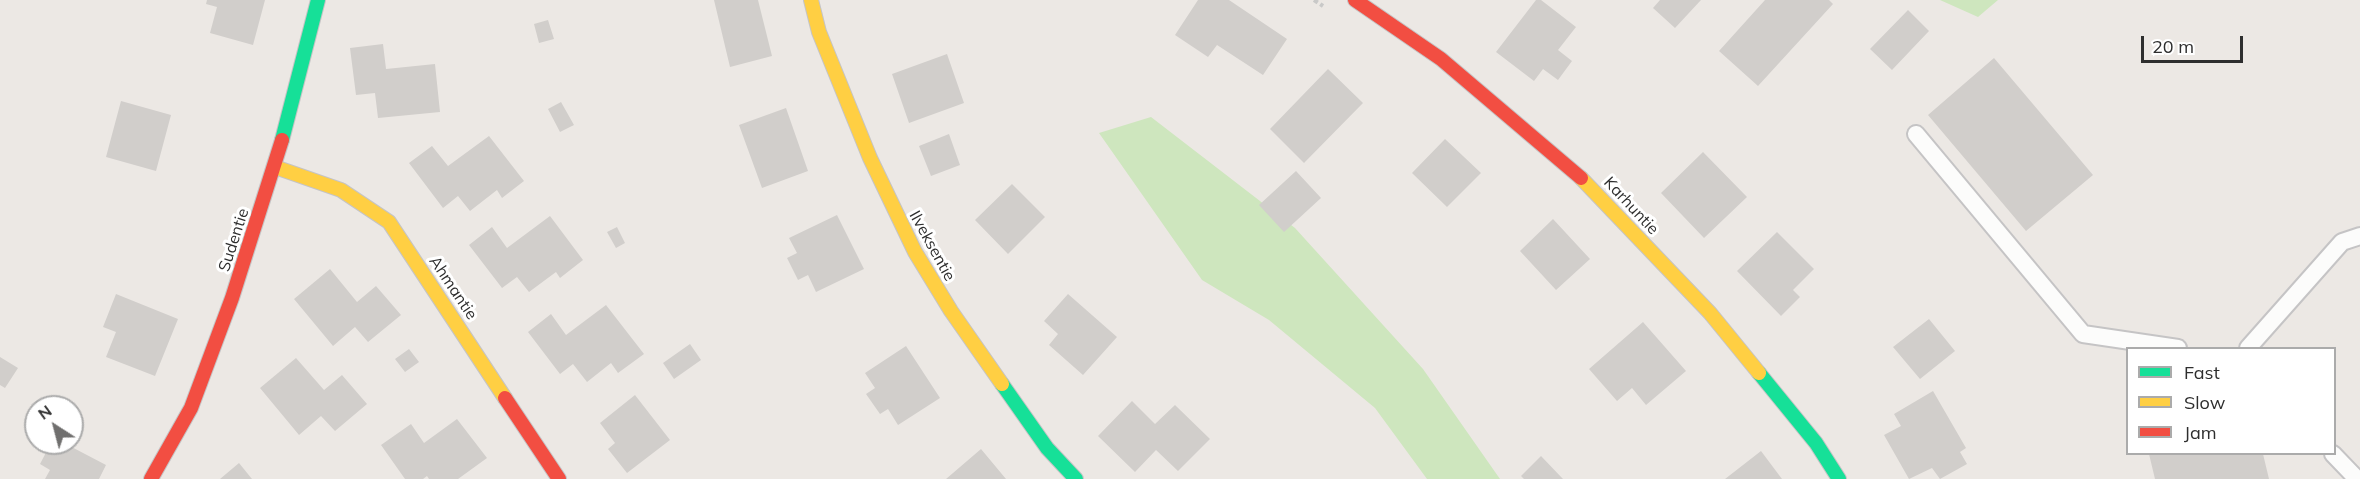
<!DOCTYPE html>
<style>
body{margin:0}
#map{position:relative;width:2360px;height:479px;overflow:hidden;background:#ece8e4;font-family:Mulish,sans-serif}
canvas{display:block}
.legend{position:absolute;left:2126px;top:347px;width:210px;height:108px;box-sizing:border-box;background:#fff;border:2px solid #ababab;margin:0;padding:8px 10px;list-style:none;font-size:18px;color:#2e2e2e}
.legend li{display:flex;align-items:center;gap:12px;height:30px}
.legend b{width:30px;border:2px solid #ababab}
.north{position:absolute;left:24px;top:395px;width:60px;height:60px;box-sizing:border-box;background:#fff;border:2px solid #ababab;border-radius:50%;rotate:324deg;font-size:16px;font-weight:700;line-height:24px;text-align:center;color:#2e2e2e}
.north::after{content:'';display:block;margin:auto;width:21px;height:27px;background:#706f6e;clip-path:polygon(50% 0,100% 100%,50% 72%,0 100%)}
.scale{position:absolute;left:2141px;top:36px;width:102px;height:27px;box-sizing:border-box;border:3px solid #2e2e2e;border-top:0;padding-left:8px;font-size:18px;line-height:21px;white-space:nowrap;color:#2e2e2e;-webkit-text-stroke:4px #fff;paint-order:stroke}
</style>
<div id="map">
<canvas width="2360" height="479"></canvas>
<ul class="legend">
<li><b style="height:8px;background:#16e098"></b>Fast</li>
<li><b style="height:8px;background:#ffcf43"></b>Slow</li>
<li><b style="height:8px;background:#f24e42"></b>Jam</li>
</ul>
<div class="north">N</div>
<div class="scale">20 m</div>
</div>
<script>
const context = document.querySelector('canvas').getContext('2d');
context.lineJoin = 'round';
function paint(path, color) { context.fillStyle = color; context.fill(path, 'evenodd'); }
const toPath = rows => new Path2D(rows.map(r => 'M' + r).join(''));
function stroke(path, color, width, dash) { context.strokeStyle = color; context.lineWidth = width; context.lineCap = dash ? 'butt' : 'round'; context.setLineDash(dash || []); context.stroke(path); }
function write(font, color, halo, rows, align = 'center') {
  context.font = font + ' Mulish,sans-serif'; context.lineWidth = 6; context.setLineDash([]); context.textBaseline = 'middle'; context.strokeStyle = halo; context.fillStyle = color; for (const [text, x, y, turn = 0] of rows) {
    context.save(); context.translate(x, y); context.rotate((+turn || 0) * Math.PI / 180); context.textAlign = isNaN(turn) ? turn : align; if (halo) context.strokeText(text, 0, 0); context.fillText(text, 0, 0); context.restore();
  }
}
const green = toPath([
 [1940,0,1998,0,1978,17],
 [1151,117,1295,228,1423,369,1500,479,1427,479,1375,408,1269,320,1202,280,1099,133]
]);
const building = toPath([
 [207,0,265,0,253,45,210,33,217,7,206,4],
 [714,0,758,0,772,56,730,67],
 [1198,0,1229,0,1287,39,1263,75,1217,45,1208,57,1175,35],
 [1536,0,1541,0,1576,27,1558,50,1572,61,1558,80,1543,69,1534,81,1496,52],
 [1660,0,1701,0,1675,28,1653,8],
 [1765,0,1829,0,1833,4,1758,86,1719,51],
 [1908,10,1929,31,1892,70,1870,49],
 [548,20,554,39,539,43,534,24],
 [383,44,386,69,435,64,440,112,378,118,375,93,356,95,350,48],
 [947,54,964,103,909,123,892,74],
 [1994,58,2093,175,2026,231,1928,115],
 [1328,69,1363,103,1304,163,1270,129],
 [121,101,171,115,156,171,106,157],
 [561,102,574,125,560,132,548,109],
 [786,108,808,171,762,188,739,125],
 [949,134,960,165,931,176,919,146],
 [489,136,524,181,502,198,497,190,470,211,458,196,443,208,409,163,432,146,448,166],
 [1445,139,1481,173,1447,207,1412,173],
 [1703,152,1747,197,1704,238,1661,193],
 [1296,171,1321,198,1284,232,1259,205],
 [1012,184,1045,217,1008,254,975,220],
 [837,215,864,269,816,292,808,275,798,280,787,258,797,253,789,238],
 [550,216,583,260,560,278,556,272,529,292,517,277,502,288,469,245,492,227,507,248],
 [1553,219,1590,259,1556,290,1520,251],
 [617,227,625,243,616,248,607,232],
 [1777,232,1814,269,1793,290,1800,297,1781,316,1737,271],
 [330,269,357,302,376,286,401,315,368,342,355,327,333,346,294,299],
 [116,294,178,319,155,376,106,357,116,332,103,327],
 [1068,294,1117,337,1083,375,1049,345,1058,334,1044,321],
 [606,305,644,354,618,373,611,363,587,382,573,364,560,374,528,332,551,314,566,335],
 [1929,319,1955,351,1920,379,1893,347],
 [1643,322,1686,371,1646,405,1632,388,1617,401,1589,369],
 [690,344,701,360,674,379,663,363],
 [906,346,940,398,898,425,888,409,880,414,866,394,875,388,865,373],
 [409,349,419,362,405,372,395,359],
 [0,357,18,368,5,388,0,385],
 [296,358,324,390,342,375,367,404,335,431,321,416,299,435,260,388],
 [1933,391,1966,448,1960,452,1967,464,1940,479,1932,468,1909,479,1884,435,1901,426,1894,414],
 [635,395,670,440,627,473,608,449,615,443,600,423],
 [1132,401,1155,424,1175,405,1210,439,1178,471,1156,450,1135,472,1098,436],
 [457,419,487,458,458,479,429,479,427,476,423,479,405,479,381,445,411,424,424,443],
 [51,443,64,443,106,465,99,479,45,479,50,470,40,464],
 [981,449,1006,479,946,479],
 [1761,451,1782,479,1725,479],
 [2149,454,2263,454,2269,479,2155,479],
 [1541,456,1563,479,1524,479,1521,476],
 [239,463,252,479,220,479]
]);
const path = toPath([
 [1314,0,1323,6]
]);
const lane = toPath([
 [1916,134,2083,334,2178,348],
 [2248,348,2342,242,2360,236],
 [2333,454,2357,479]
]);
const fast = toPath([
 [282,140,318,0],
 [1759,373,1816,443,1839,479],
 [1002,384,1047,448,1076,479]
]);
const slow = toPath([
 [811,0,819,32,870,158,915,252,951,311,1002,384],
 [275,167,341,190,389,222,505,398],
 [1581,178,1710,313,1759,373]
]);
const jam = toPath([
 [1355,0,1441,59,1581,178],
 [505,398,559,479],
 [151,479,191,408,232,298,282,140]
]);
const streetNames = [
 ["Karhuntie",1631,206,47],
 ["Sudentie",234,240,-72],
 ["Ilveksentie",932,246,61],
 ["Ahmantie",453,288,56]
];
paint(green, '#cee6be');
paint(building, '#d1cecb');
stroke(lane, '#c5c4c5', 20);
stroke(fast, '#c5c4c5', 16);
stroke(slow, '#c5c4c5', 16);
stroke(jam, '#c5c4c5', 16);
stroke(path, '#c9c9c8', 4, [4.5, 3]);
stroke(lane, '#fcfcfb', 16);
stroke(fast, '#16e098', 14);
stroke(slow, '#ffcf43', 14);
stroke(jam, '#f24e42', 14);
write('16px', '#2e2e2e', '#fff', streetNames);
</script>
